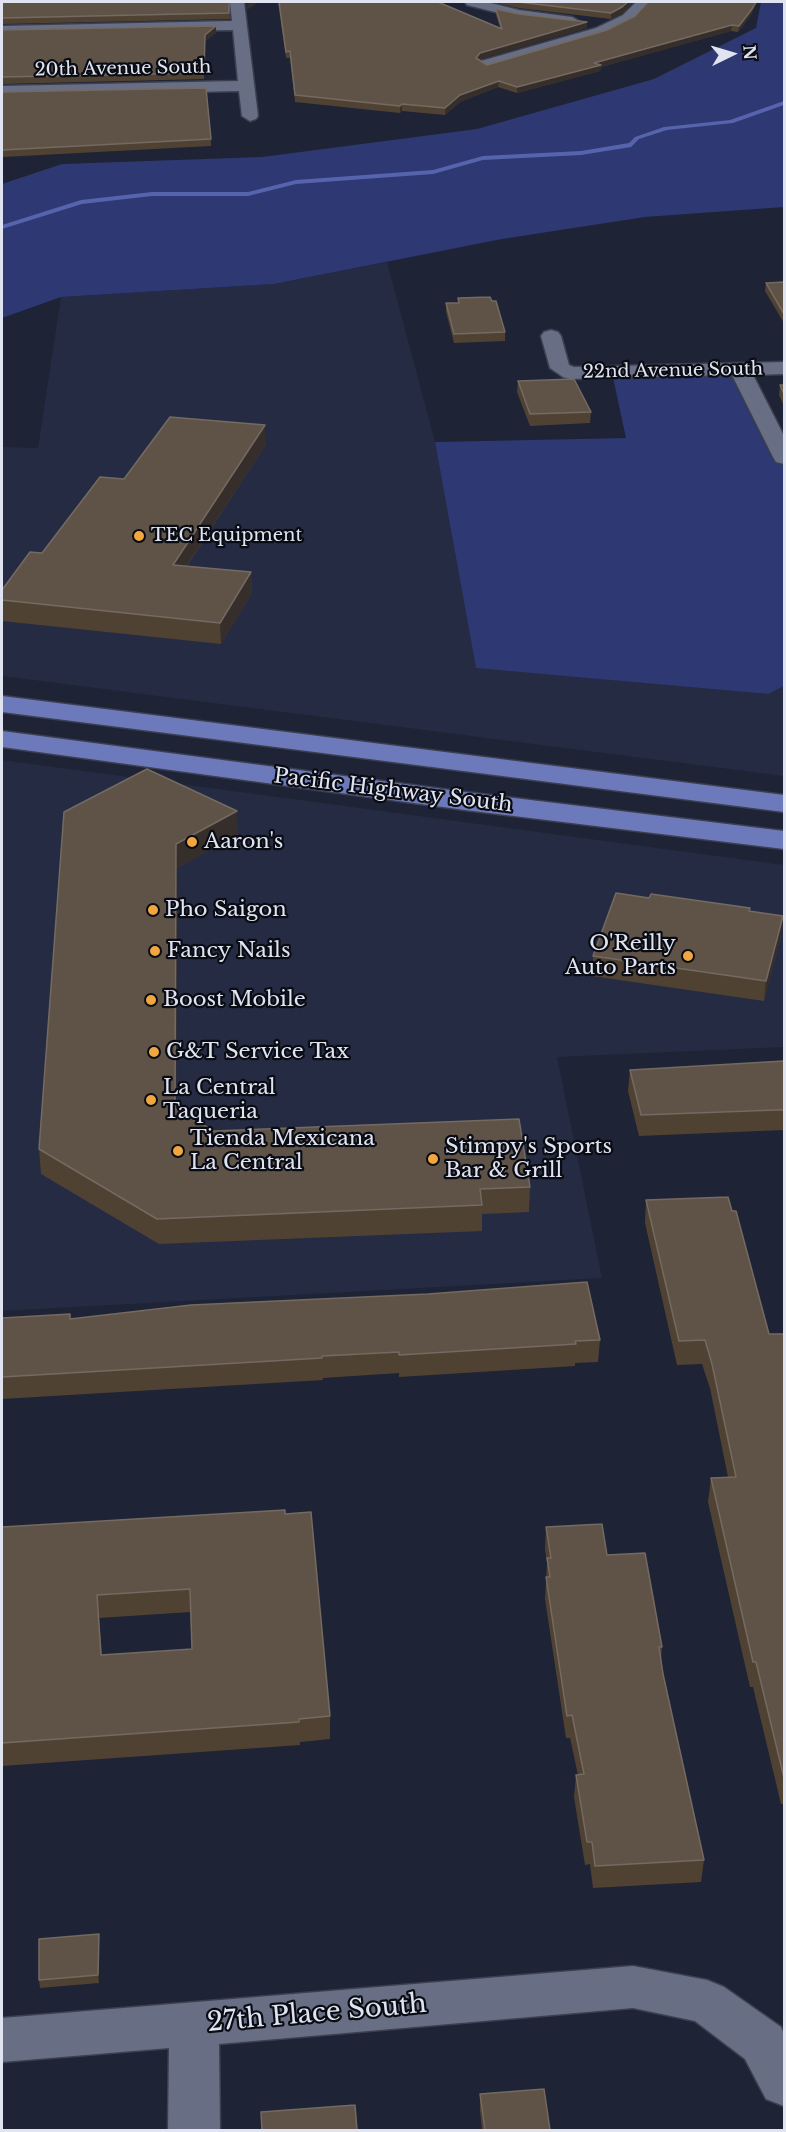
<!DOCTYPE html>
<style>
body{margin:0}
#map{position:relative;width:786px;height:2132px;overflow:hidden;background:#1e2335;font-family:"Libre Baskerville",serif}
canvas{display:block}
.frame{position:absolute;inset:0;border:3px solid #e0e3f0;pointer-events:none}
.north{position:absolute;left:702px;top:24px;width:60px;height:60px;-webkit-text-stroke:4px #0a0c14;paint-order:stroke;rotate:85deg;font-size:16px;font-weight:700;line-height:24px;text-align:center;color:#e0e3f0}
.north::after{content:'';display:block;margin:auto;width:21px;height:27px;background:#e0e3f0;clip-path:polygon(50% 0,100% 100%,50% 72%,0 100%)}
</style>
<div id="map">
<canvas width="786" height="2132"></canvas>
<div class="frame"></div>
<div class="north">N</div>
</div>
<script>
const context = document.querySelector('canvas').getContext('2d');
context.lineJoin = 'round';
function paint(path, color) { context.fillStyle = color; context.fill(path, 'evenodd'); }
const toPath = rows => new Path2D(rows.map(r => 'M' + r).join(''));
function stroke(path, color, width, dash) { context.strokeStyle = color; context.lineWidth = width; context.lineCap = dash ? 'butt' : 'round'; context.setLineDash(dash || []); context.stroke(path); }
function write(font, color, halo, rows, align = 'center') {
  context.font = font + ' "Libre Baskerville",serif'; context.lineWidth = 4.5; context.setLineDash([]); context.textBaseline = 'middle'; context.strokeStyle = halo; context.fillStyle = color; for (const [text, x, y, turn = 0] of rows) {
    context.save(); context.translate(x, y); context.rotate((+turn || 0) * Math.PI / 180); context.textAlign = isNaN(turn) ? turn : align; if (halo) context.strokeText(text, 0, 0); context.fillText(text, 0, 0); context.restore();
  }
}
const built = toPath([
 [387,262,435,442,476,667,768,694,784,686,784,776,2,676,2,447,38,448,61,297,274,284],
 [2,760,784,865,784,1047,557,1057,602,1278,2,1311]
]);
const green = toPath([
 [761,2,784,2,784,207,645,217,502,239,274,284,61,297,2,318,2,184,62,164,262,157,477,129,654,79,756,28],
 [739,369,784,457,784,686,768,694,476,668,435,442,626,438,612,373]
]);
const stream = toPath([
 [784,101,784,105,733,123,667,130,639,139,631,147,581,155,483,160,433,174,296,184,248,196,152,196,82,204,2,229,2,225,81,200,152,192,248,192,296,180,433,170,483,156,581,151,629,143,635,137,664,127,730,120,784,101]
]);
const minor = toPath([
 [230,2,244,2,258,116,256,119,250,121,242,116,239,91,2,96,2,86,238,81,233,30,2,34,2,26,232,21,230,2],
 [465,2,487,2,519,10,572,17,579,21,572,25,519,18,467,5,465,2],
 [636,2,650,2,633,21,606,34,486,69,478,64,481,61,596,28,623,15,636,2],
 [551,330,558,332,561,336,569,365,574,367,784,362,784,374,753,375,784,436,784,464,776,462,773,457,732,375,570,379,563,377,550,368,541,336,544,332,551,330],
 [633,1966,707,1980,724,1987,781,2027,784,2034,784,2106,766,2099,745,2059,695,2021,633,2008,219,2044,220,2130,168,2130,169,2048,2,2062,2,2018,633,1966]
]);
const primary = toPath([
 [2,696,784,795,784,812,2,712,2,696],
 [2,731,465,792,784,831,784,849,465,810,2,747,2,731]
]);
const wall = toPath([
 [2,2,229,2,230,19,2,24,2,26],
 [278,2,438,2,500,28,496,15,496,9,519,14,587,22,587,28,480,59,479,60,487,65,751,15,738,32,731,31,601,67,600,71,517,93,498,87,460,102,445,115,402,111,400,113,295,102,290,58,286,58],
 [494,2,634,2,622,13,611,19,519,8],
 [216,26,216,33,205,41,204,79,2,84,2,30],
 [2,92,211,139,211,146,3,157,2,155],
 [784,282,784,323,765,291,766,283],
 [458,298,505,332,505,341,454,343,446,312,446,303,458,303],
 [518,381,591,412,590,423,530,426,517,392],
 [780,385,784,385,784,406,779,395],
 [266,444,187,566,251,572,252,593,221,644,2,621,2,590,124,479],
 [64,812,238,834,177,868,176,1110,214,1131,530,1187,529,1212,482,1214,482,1231,159,1244,41,1174,39,1149],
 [750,911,781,936,764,1001,592,976,593,956],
 [784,1061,784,1130,639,1136,628,1091,630,1070],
 [646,1200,732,1211,769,1334,784,1334,784,1804,781,1804,753,1687,750,1687,708,1502,711,1478,728,1477,710,1388,702,1364,677,1365,645,1223],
 [2,1318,70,1319,600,1340,598,1362,575,1363,575,1366,399,1377,399,1373,323,1378,323,1380,2,1399],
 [285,1510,330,1716,330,1739,300,1742,300,1745,2,1766,2,1527],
 [190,1612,192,1649,102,1655,99,1618],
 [546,1527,607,1555,662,1647,661,1661,663,1674,704,1860,701,1882,593,1888,590,1864,585,1865,574,1797,576,1775,578,1775,570,1738,566,1738,545,1599,547,1563,545,1549],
 [99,1934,99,1983,40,1988,39,1980],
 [480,2094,550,2130,482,2130,480,2110]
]);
const shadedWall = toPath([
 [250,2,259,2,247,10,247,4],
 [628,2,634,2,622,13,611,19,611,13],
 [756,2,758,2,751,15,738,32,739,26],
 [587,22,587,28,480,59,476,64,476,58,480,53],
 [732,25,731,31,601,67,600,71,517,93,517,87,594,63],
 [216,26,216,33,205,41,204,79,205,35],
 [499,81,498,87,460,102,445,115,445,108,460,95],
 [402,104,402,111,400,113,400,106],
 [265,425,266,444,174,585,173,565],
 [251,572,252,593,221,644,220,623],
 [237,811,238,834,177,868,176,1134,175,1109,176,844],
 [783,916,781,936,764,1001,766,981],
 [99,1934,99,1983,98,1975]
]);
const building = toPath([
 [2,2,229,2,229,13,2,18,2,2],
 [279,2,438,2,502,29,496,9,519,14,587,22,480,53,476,58,487,65,607,30,635,16,648,2,756,2,752,9,739,26,732,25,594,63,601,65,517,87,499,81,460,95,445,108,402,104,400,106,295,95,290,51,286,52,279,2],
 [518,2,628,2,622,7,611,13,518,2],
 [216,26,205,35,204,73,2,77,2,30,216,26],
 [206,88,211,139,2,150,2,92,206,88],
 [784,282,784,314,766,283,784,282],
 [490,297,492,301,496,301,505,332,454,334,446,303,459,303,458,298,490,297],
 [574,379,591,412,530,414,518,381,574,379],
 [780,385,784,385,784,394,780,385],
 [170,417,265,425,173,565,251,572,220,623,2,600,2,590,30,552,42,553,100,477,124,479,170,417],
 [147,769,237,811,176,844,175,1109,214,1131,519,1119,530,1187,480,1189,482,1205,157,1219,39,1149,64,812,147,769],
 [616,893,649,898,651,894,750,908,749,911,783,916,766,981,593,956,616,893],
 [784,1061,784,1110,776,1110,641,1115,630,1070,784,1061],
 [728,1197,732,1211,736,1211,769,1334,784,1334,784,1778,756,1662,753,1662,711,1478,736,1477,712,1364,705,1340,679,1341,646,1200,728,1197],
 [587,1282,600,1340,575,1341,576,1344,399,1355,399,1352,322,1356,322,1358,2,1377,2,1318,70,1314,70,1319,191,1305,428,1294,587,1282],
 [285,1510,285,1514,311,1512,330,1716,299,1719,299,1722,2,1743,2,1527,285,1510],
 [190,1589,192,1649,101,1655,97,1595,190,1589],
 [602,1524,607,1555,645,1553,662,1647,659,1647,663,1674,704,1860,595,1866,592,1842,587,1842,576,1775,584,1774,572,1715,567,1716,546,1577,550,1577,547,1558,551,1558,546,1527,602,1524],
 [99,1934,98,1975,39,1980,39,1939,99,1934],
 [544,2089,550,2130,485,2130,480,2094,544,2089],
 [355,2105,357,2130,262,2130,261,2112,355,2105]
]);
const markers = [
 [139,536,6,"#f1a63f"],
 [192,842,6,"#f1a63f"],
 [153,910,6,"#f1a63f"],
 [155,951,6,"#f1a63f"],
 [688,956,6,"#f1a63f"],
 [151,1000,6,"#f1a63f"],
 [154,1052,6,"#f1a63f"],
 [151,1100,6,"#f1a63f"],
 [178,1151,6,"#f1a63f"],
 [433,1159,6,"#f1a63f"]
];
const farStreetnames = [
 ["20th Avenue South",123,69,-1],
 ["22nd Avenue South",673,371,-1]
];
const farPoinames = [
 ["TEC Equipment",151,536]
];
const streetNames = [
 ["Pacific Highway South",393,791,7]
];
const poiNames = [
 ["Aaron's",204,842],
 ["Pho Saigon",165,910],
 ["O'Reilly",676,944,"right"],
 ["Auto Parts",676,968,"right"],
 ["Fancy Nails",167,951],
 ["Boost Mobile",163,1000],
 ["G&T Service Tax",166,1052],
 ["La Central",163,1088],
 ["Taqueria",163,1112],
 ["Tienda Mexicana",190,1139],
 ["La Central",190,1163],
 ["Stimpy's Sports",445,1147],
 ["Bar & Grill",445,1171]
];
const nearStreetnames = [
 ["27th Place South",317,2014,-5]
];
paint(built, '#252b43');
paint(green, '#2e3872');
paint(stream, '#5564ad');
stroke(minor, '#3c3f4f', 3);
stroke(primary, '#3c3f4f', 3);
paint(minor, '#686e83');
paint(primary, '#6c7abb');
paint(wall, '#504233');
paint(shadedWall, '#352e2b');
paint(building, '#5f5348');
stroke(building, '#746a62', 1.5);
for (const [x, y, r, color] of markers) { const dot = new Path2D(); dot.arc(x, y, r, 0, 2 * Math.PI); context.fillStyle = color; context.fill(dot); stroke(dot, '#0a0c14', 2); }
write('18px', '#e0e3f0', '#0a0c14', farStreetnames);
write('18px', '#e0e3f0', '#0a0c14', farPoinames, 'left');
write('21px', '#e0e3f0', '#0a0c14', streetNames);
write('21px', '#e0e3f0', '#0a0c14', poiNames, 'left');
write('26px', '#e0e3f0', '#0a0c14', nearStreetnames);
</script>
